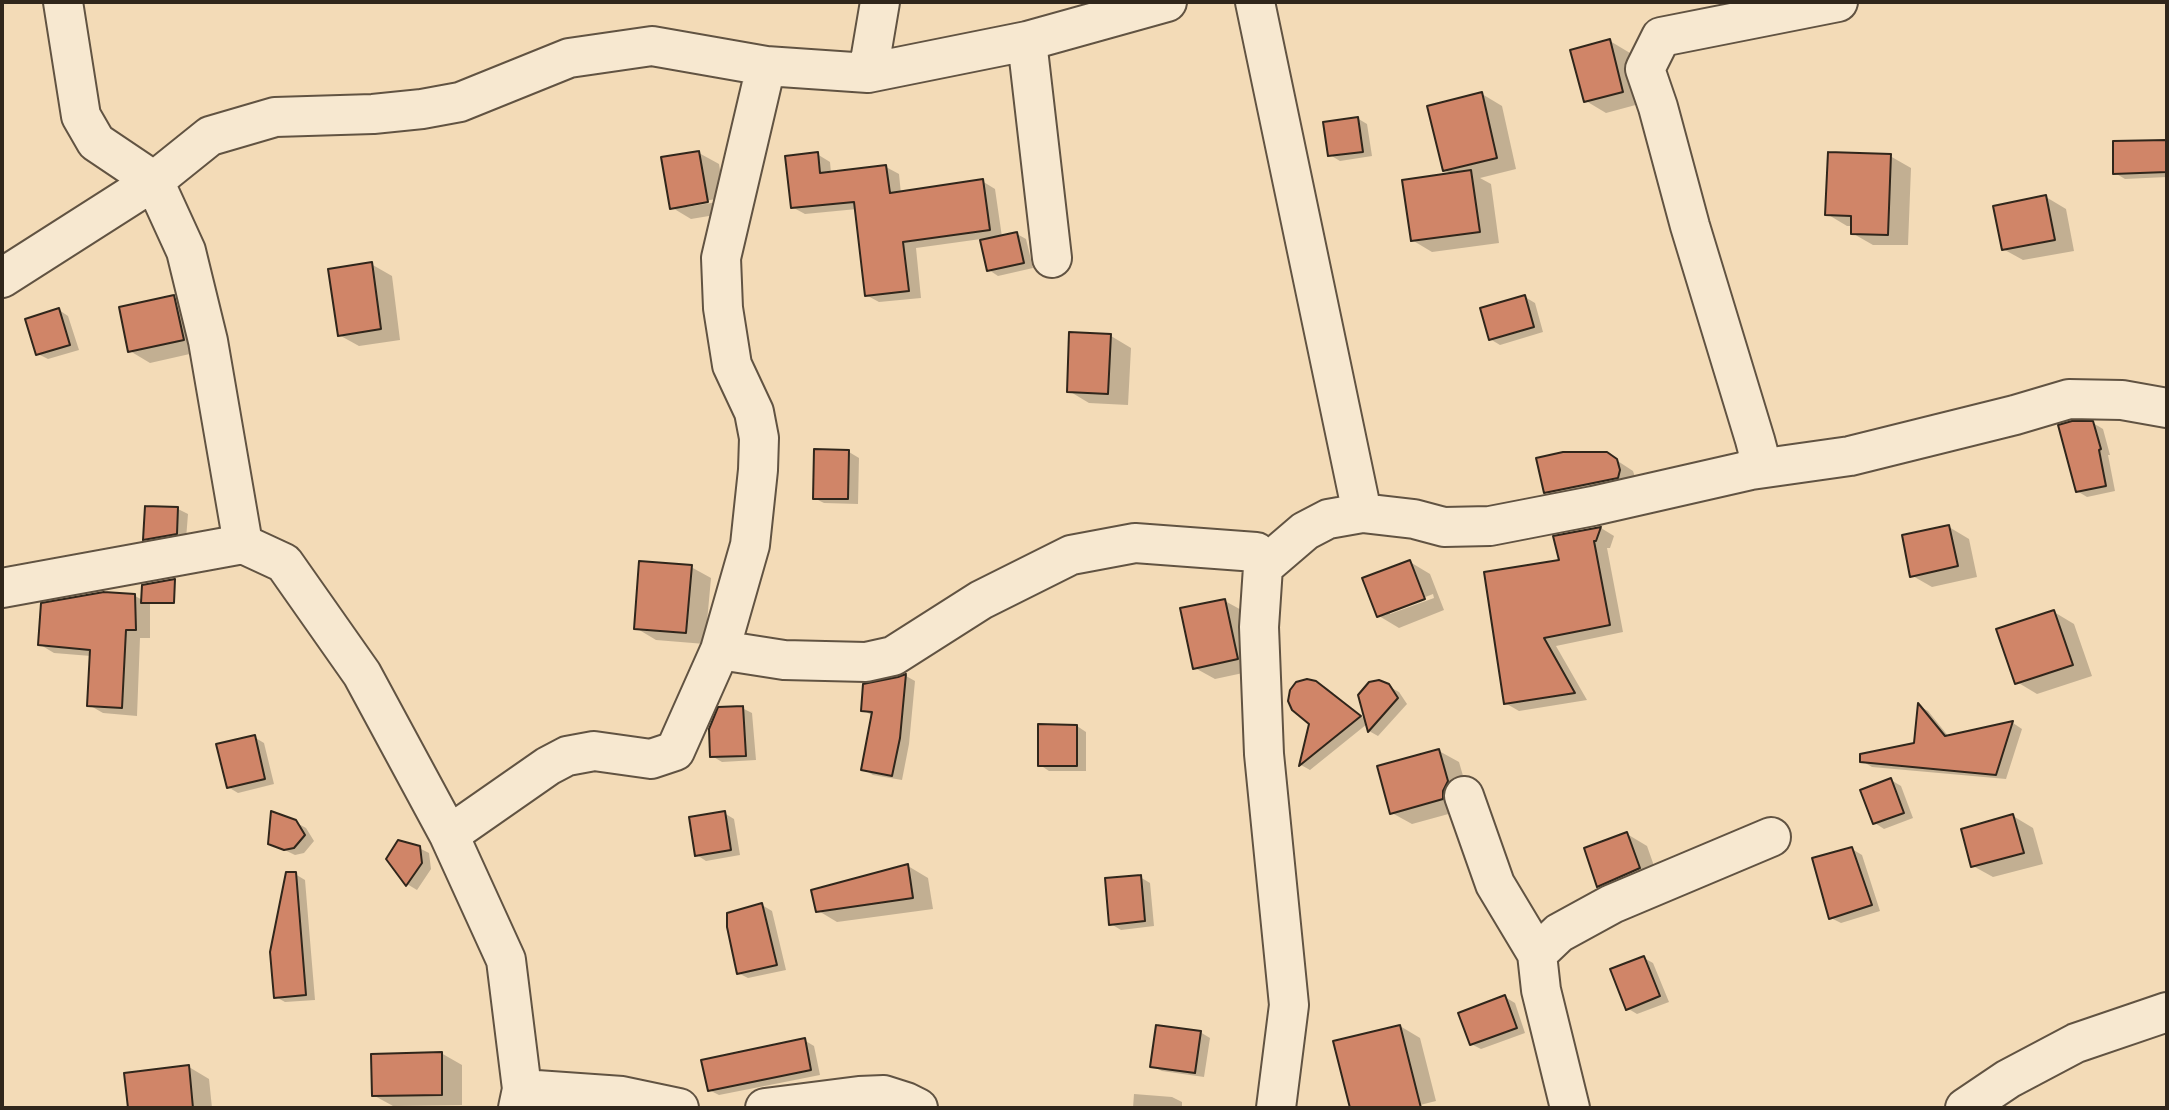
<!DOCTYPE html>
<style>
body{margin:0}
#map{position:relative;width:2169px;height:1110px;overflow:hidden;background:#f3dbb7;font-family:"IM FELL DW Pica",serif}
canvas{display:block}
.frame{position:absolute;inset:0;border:4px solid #30261b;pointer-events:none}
</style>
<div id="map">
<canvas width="2169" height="1110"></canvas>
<div class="frame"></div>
</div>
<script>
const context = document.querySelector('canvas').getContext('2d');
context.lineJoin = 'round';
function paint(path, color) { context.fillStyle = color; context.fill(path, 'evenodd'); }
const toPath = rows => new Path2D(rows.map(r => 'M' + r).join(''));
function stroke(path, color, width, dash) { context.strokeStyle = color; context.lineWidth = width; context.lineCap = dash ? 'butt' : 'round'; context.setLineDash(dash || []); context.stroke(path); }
const shadow = toPath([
 [1610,41,1630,53,1643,103,1606,113,1586,101],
 [1482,94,1502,106,1516,169,1480,178,1491,184,1499,243,1432,252,1412,240,1453,175,1444,170],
 [1357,118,1367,124,1372,156,1340,161,1330,155],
 [2167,142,2167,177,2125,179,2115,173,2114,143],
 [699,153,719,164,727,213,691,219,671,207],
 [716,199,717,202,687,207,687,204],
 [817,154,830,162,831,173,886,167,899,174,901,194,982,181,995,189,1002,237,1017,234,1026,239,1033,268,998,276,989,270,981,239,916,248,921,298,879,302,866,295,857,209,805,214,792,207],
 [1890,156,1911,168,1908,245,1873,245,1852,233,1853,226,1847,226,1827,214],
 [2046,197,2066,209,2074,251,2023,260,2003,249],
 [371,264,392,276,400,340,359,346,339,335],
 [174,297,194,309,203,351,150,363,130,351],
 [1525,297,1535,303,1543,332,1500,345,1490,339],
 [59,310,68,316,79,350,48,359,38,354],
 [1111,336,1131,348,1128,405,1089,403,1069,391],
 [2093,423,2103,429,2110,455,2108,455,2115,491,2087,497,2077,491],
 [849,452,859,458,858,504,824,503,814,498],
 [1607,454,1633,471,1636,480,1562,502,1545,492],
 [178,509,188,514,186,539,155,544,145,539],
 [1949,527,1969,539,1977,577,1932,587,1911,575],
 [1601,528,1614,536,1610,548,1607,548,1623,632,1556,646,1587,700,1519,711,1505,703,1561,562,1555,537],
 [1410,562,1430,574,1444,610,1399,628,1379,616],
 [1433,594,1434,598,1390,614,1390,611],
 [691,567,711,578,705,644,656,640,636,628],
 [135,596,150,604,150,638,140,638,137,716,103,713,89,705,91,656,54,653,39,644],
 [1225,601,1245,612,1257,670,1215,679,1195,668],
 [2054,612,2074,624,2092,676,2037,694,2017,682],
 [906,676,915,681,909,744,902,780,873,775,863,769,873,716,863,710],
 [1316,682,1327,688,1367,721,1388,686,1399,692,1407,704,1378,736,1369,731,1367,724,1310,770,1301,765,1311,724],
 [1919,706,1928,711,1949,737,2013,723,2022,729,2006,779,1872,767,1862,761,1915,744],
 [742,708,752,713,756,760,722,762,712,756],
 [1077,726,1086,732,1086,771,1049,771,1040,765],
 [254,737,264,743,274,784,238,793,228,787],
 [1439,751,1459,762,1468,793,1463,810,1412,824,1392,813],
 [1891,780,1901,786,1913,818,1884,829,1875,823],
 [724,813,734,819,740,855,706,861,697,855],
 [2013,816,2033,828,2043,864,1993,877,1973,866],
 [295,822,306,828,314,841,304,853,295,855,270,843],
 [1627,834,1647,846,1659,880,1619,897,1599,886],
 [419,848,429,853,431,869,417,890,407,884,388,859],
 [1852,849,1862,855,1880,911,1841,923,1831,918],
 [908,866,928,878,933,909,837,922,817,910],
 [295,874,305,880,315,1000,285,1002,276,997],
 [1140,877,1150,883,1154,926,1121,930,1111,924],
 [762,905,772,911,786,970,748,978,738,973],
 [1644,958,1653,963,1669,1002,1637,1014,1627,1008],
 [1505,997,1515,1003,1525,1033,1481,1049,1471,1044],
 [1400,1026,1420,1038,1436,1101,1408,1108,1356,1108,1351,1105],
 [1200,1032,1210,1038,1204,1077,1162,1071,1152,1066],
 [804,1040,814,1046,820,1075,719,1095,709,1090],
 [441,1053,462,1065,462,1105,393,1106,373,1095],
 [189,1067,209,1079,212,1108,130,1108,126,1074],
 [1134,1094,1172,1097,1182,1102,1182,1108,1133,1108]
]);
const building = toPath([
 [1610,39,1623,92,1584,102,1570,50,1610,39],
 [1482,92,1497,158,1443,171,1427,106,1482,92],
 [1358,117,1363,152,1328,156,1323,122,1358,117],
 [2167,140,2167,172,2113,174,2113,141,2167,140],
 [699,151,708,202,670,209,661,157,699,151],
 [818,152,820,173,886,165,890,193,983,179,990,230,903,242,909,291,865,296,854,202,791,208,785,156,818,152],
 [1828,152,1891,154,1888,235,1851,234,1851,216,1825,215,1828,152],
 [1471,170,1480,232,1411,241,1402,180,1471,170],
 [2046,195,2055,240,2002,250,1993,206,2046,195],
 [1017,232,1024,263,987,271,980,240,1017,232],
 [372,262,381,329,338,336,328,269,372,262],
 [174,295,184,340,128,352,119,307,174,295],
 [1525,295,1534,327,1489,340,1480,308,1525,295],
 [59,308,70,345,36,355,25,319,59,308],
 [1069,332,1111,334,1108,394,1067,392,1069,332],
 [2072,421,2093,421,2101,449,2099,450,2106,486,2076,492,2058,425,2072,421],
 [814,449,849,450,848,499,813,499,814,449],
 [1563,452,1607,452,1617,459,1620,470,1618,478,1544,493,1536,458,1563,452],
 [145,506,178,507,177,534,143,540,145,506],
 [1949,525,1958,566,1910,577,1902,535,1949,525],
 [1601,527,1596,541,1594,541,1610,625,1544,638,1575,693,1504,704,1484,572,1559,560,1553,536,1601,527],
 [1410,560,1425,599,1377,617,1362,578,1410,560],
 [639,561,692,565,686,633,634,629,639,561],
 [175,579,174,603,141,603,142,585,175,579],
 [104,592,135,594,136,630,126,630,122,708,87,706,90,650,38,645,41,603,104,592],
 [1225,599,1238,659,1193,669,1180,608,1225,599],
 [2054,610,2073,665,2015,684,1996,629,2054,610],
 [906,674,900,738,892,776,861,770,872,712,861,711,863,684,898,677,906,674],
 [1307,679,1316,681,1361,716,1299,766,1309,724,1292,710,1288,701,1290,690,1296,682,1307,679],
 [1379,680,1389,684,1398,698,1368,732,1358,695,1369,682,1379,680],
 [1918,703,1945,736,2013,721,1996,775,1860,762,1860,754,1914,743,1918,703],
 [743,706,746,756,710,757,709,729,718,707,743,706],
 [1038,724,1077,725,1077,766,1038,766,1038,724],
 [255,735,265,779,227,788,216,744,255,735],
 [1439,749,1448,781,1443,791,1443,799,1390,814,1377,766,1439,749],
 [1891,778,1904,813,1873,824,1860,790,1891,778],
 [271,811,296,820,305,835,294,848,284,850,268,844,271,811],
 [725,811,731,850,695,856,689,817,725,811],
 [2013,814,2024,853,1971,867,1961,829,2013,814],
 [1627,832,1640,868,1597,887,1584,848,1627,832],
 [398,840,420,846,422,863,406,886,386,859,398,840],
 [1852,847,1872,905,1829,919,1812,858,1852,847],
 [908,864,913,898,816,912,811,890,908,864],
 [286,872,296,872,306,995,274,998,270,952,286,872],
 [1141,875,1145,921,1109,925,1105,878,1141,875],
 [762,903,777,965,737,974,727,927,727,913,762,903],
 [1644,956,1660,996,1626,1010,1610,969,1644,956],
 [1505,995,1517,1028,1470,1045,1458,1013,1505,995],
 [1156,1025,1201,1031,1195,1073,1150,1067,1156,1025],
 [1400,1025,1421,1108,1350,1108,1333,1041,1400,1025],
 [805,1038,811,1070,708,1091,701,1060,805,1038],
 [442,1052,442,1095,372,1096,371,1054,442,1052],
 [189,1065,193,1108,128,1108,124,1073,189,1065]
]);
const minor = toPath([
 [63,2,81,116,96,142,154,181,186,251,208,341,243,544],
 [880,2,868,73,1027,41,1167,2],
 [1255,2,1362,513],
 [1027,41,1052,258],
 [2,278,154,181,210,136,275,117,373,114,422,109,460,102,569,58,652,46,766,66,868,73],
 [1751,470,1850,456,2015,415,2069,399,2122,400,2167,408],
 [1263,567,1305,531,1328,519,1362,513,1414,519,1444,527,1490,526,1593,506,1751,470,1759,455,1755,440,1690,226,1658,107,1645,69,1661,37,1838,2],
 [2,588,243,544,284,563,362,674,449,835,506,960,522,1089,518,1108],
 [720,650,784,660,866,662,893,656,981,600,1071,555,1135,543,1256,552,1263,567,1259,627,1264,754,1289,1005,1276,1108],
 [1464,796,1495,884,1537,954],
 [449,835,548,766,567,756,594,751,651,759,675,751,720,650,750,545,758,470,759,438,754,412,732,365,723,308,721,258,766,66],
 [522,1089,622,1096,679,1108],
 [765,1108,859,1096,884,1095,906,1102,918,1108],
 [1570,1108,1541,990,1537,954,1559,933,1612,904,1771,837],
 [1965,1108,2008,1079,2076,1043,2167,1012]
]);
paint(shadow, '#0003');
paint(building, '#d08568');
stroke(building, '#30261b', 2);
stroke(minor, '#615342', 42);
stroke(minor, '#f7e8d0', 38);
</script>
